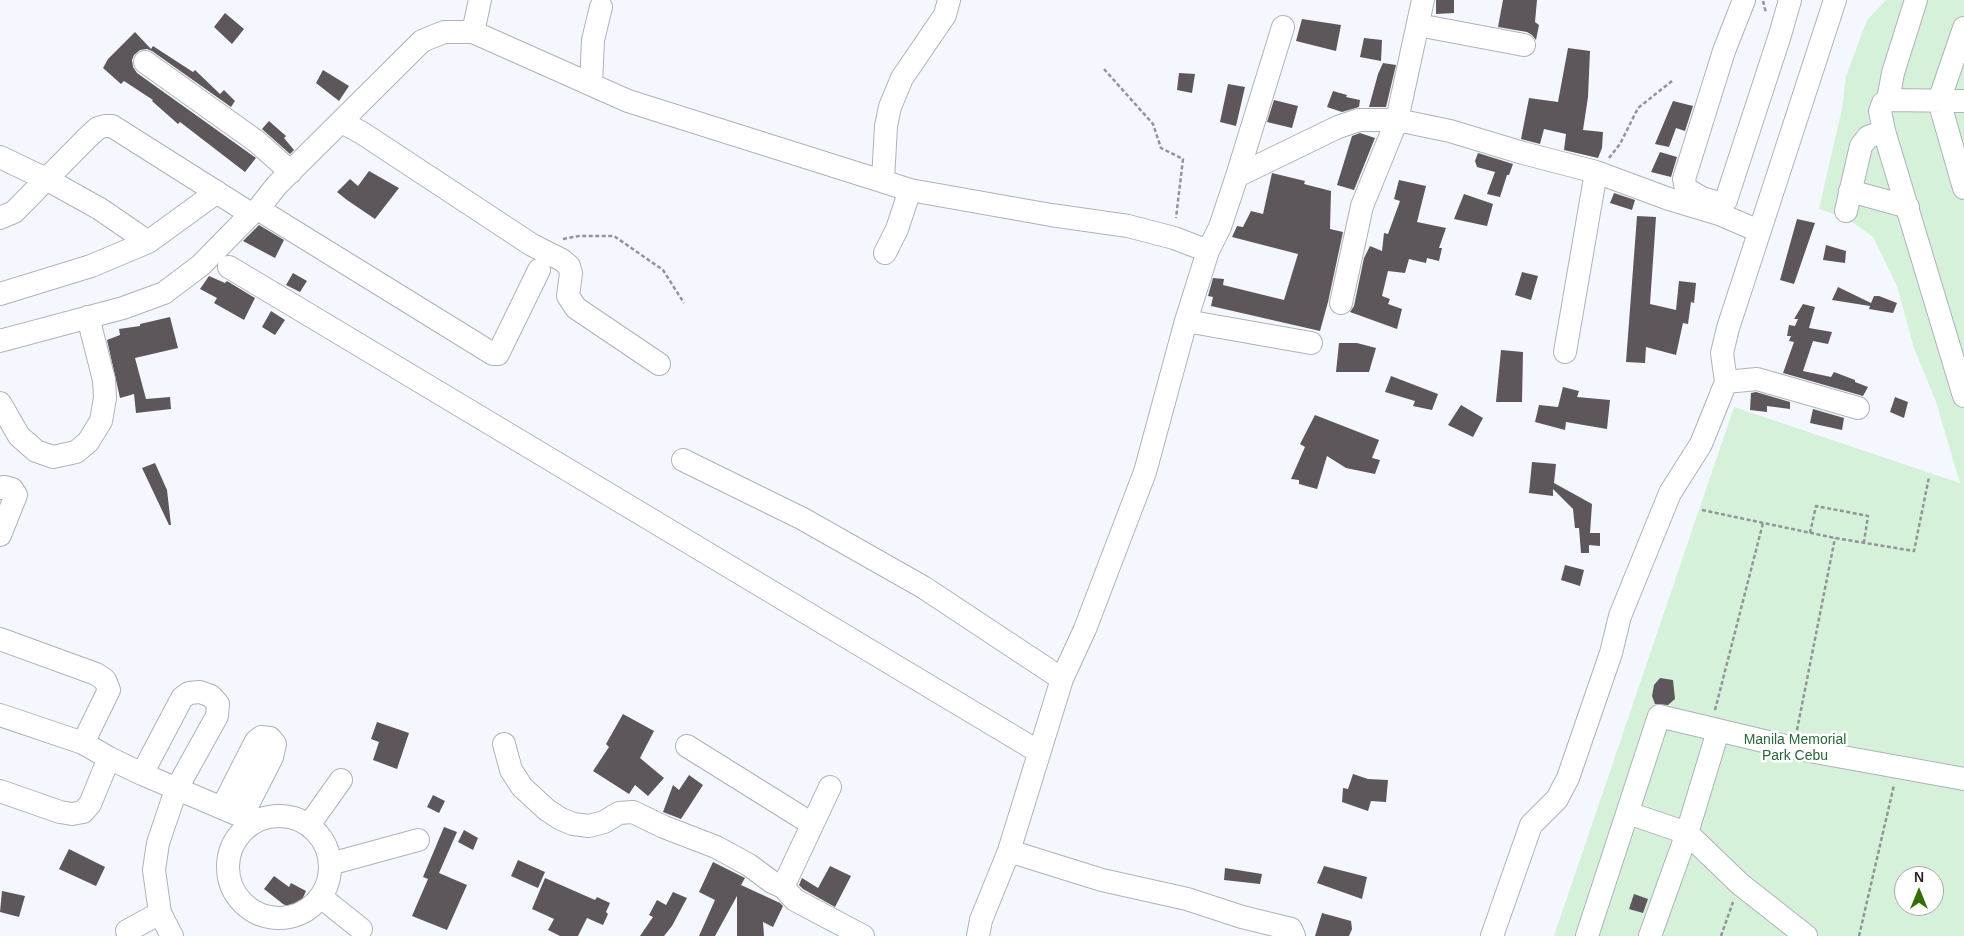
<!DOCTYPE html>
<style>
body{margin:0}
#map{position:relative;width:1964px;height:936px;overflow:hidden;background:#f4f8fe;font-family:Arial,sans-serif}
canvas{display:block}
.north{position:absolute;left:1894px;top:866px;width:50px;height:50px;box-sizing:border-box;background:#fff;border:1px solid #a9a9aa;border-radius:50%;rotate:0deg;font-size:14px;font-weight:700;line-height:20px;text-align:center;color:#27292b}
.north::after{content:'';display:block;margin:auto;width:18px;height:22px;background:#336f00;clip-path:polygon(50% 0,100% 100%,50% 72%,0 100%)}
</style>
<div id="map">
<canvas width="1964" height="936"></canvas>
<div class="north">N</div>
</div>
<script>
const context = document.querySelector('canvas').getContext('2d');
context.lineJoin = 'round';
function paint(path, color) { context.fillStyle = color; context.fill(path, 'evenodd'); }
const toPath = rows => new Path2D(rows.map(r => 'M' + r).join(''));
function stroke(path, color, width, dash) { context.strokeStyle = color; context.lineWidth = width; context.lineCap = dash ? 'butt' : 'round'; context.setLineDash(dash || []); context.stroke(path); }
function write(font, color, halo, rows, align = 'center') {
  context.font = font + ' Arial,sans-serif'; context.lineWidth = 5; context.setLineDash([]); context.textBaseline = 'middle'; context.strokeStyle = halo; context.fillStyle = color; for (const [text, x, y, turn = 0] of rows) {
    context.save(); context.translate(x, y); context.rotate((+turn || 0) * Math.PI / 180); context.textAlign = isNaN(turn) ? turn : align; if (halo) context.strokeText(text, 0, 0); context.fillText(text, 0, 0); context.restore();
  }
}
const green = toPath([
 [1886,0,1964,0,1964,936,1554,936,1734,407,1960,483,1936,402,1914,348,1897,286,1873,237,1848,219,1819,209,1842,108,1846,76,1867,20],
 [1904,876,1934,876,1934,906,1904,906]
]);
const building = toPath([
 [1436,0,1454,0,1454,13,1436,14],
 [1503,0,1537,0,1535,22,1539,25,1536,40,1532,35,1527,32,1498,27],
 [225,13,244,29,232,44,214,27],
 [1302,19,1341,25,1336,51,1296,41],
 [135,32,151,49,153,46,193,72,195,70,220,94,224,90,235,101,231,107,152,51,147,49,140,50,134,55,132,60,133,67,137,73,256,158,245,172,180,122,178,124,152,101,153,100,124,81,121,84,103,68,108,59],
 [1364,38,1382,40,1381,61,1360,57],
 [1568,48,1590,51,1588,97,1583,130,1603,132,1602,148,1598,158,1564,150,1566,134,1544,129,1540,144,1521,139,1529,98,1558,102],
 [1383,63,1396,65,1386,107,1369,107,1378,74],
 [323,70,349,86,339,101,316,83],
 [1179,73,1195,74,1192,93,1177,90],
 [1228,84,1245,87,1236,126,1220,122],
 [1333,91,1347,95,1346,97,1360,100,1359,107,1342,112,1327,107],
 [1274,100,1298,106,1292,128,1267,122],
 [1673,101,1693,106,1685,131,1676,128,1669,147,1655,144],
 [269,121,286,136,284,138,294,150,290,154,262,129],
 [1360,133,1375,138,1354,190,1337,185,1352,136],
 [1660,152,1677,157,1671,177,1651,172],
 [1478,153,1513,164,1509,175,1507,175,1500,197,1487,194,1495,172,1477,167,1475,161],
 [369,171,399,188,375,219,347,200,337,192,350,179,358,186],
 [1272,173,1305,181,1304,184,1331,191,1330,229,1343,232,1328,302,1320,331,1211,306,1213,297,1208,296,1213,278,1224,279,1223,285,1284,300,1298,254,1232,237,1237,226,1243,227,1251,211,1263,214],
 [1399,180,1426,186,1417,222,1446,228,1439,248,1442,248,1439,261,1427,258,1426,263,1409,259,1405,273,1388,271,1382,296,1390,299,1388,304,1402,309,1397,329,1350,312,1354,306,1364,258,1370,246,1382,251,1384,233,1388,234,1400,201,1394,199],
 [1614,193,1635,200,1632,210,1610,203],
 [1464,194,1493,204,1487,226,1454,219],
 [1637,216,1656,217,1650,304,1676,310,1679,281,1696,283,1694,303,1691,302,1688,324,1683,323,1676,355,1646,347,1645,363,1626,362],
 [1797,219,1815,223,1794,284,1780,280],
 [259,225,284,240,275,258,243,241],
 [1826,245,1846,251,1845,263,1823,260],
 [1522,272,1538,276,1531,300,1515,295],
 [293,273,307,281,300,292,286,285],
 [209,276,225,283,227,281,255,298,244,320,214,303,217,298,200,289],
 [1838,287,1871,303,1874,296,1879,296,1897,303,1893,313,1869,309,1870,306,1832,300],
 [1803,304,1815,307,1809,328,1832,332,1828,344,1813,341,1803,371,1831,377,1834,372,1855,380,1855,382,1868,387,1863,396,1783,373,1794,342,1789,341,1791,336,1787,336,1789,325,1795,326,1798,319,1794,319],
 [271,311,285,320,275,335,262,327],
 [170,317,178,348,135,358,146,399,170,397,171,409,136,413,134,394,120,398,107,340,120,335,119,329,140,326,140,324],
 [1339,343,1357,343,1376,348,1369,372,1336,372],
 [1501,350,1523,352,1522,402,1496,402],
 [1391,376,1438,394,1432,410,1413,406,1415,401,1385,392],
 [1563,387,1579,391,1577,397,1610,400,1607,429,1566,422,1565,430,1535,422,1539,405,1558,407],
 [1756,392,1790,402,1790,409,1767,406,1767,412,1750,410,1751,393],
 [1895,397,1908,402,1904,418,1890,412],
 [1461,405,1483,418,1473,437,1448,425],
 [1813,409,1844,418,1842,430,1810,423],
 [1315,415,1379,440,1372,458,1380,460,1375,474,1346,468,1327,456,1317,489,1299,484,1299,480,1291,479,1305,447,1300,444],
 [1532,462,1556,464,1554,483,1592,504,1590,533,1600,533,1600,546,1589,545,1589,553,1581,553,1579,528,1575,528,1573,509,1553,489,1553,496,1529,493],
 [155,463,167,490,171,525,169,525,142,468],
 [1565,565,1584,570,1580,586,1561,580],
 [1660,678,1673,680,1675,699,1668,705,1655,704,1652,696,1654,685],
 [623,714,654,731,640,758,664,778,648,796,635,785,629,794,593,771,609,747,606,744],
 [377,722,409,733,397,769,373,760,379,742,371,739],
 [1353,774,1368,779,1388,780,1386,802,1371,801,1368,811,1342,802,1343,788,1348,789],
 [689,775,703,785,681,819,663,812,673,785,679,790],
 [433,795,445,801,439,813,427,807],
 [444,827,457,832,439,873,467,885,447,930,412,916,428,879,423,877],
 [464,830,478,838,473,850,458,842],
 [69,849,105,867,96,886,59,869],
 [518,860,545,872,538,888,511,876],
 [713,862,745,878,741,885,780,903,783,906,773,927,763,922,764,936,737,936,737,896,715,936,699,936,715,900,699,892],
 [830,866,851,876,835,907,803,889,799,885,802,878,818,888],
 [1324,866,1367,877,1362,899,1317,883],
 [1225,868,1262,874,1260,884,1224,880],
 [274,876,289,887,291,883,306,891,297,911,283,904,264,889],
 [545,878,595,900,597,897,610,903,606,912,608,914,603,925,587,918,578,936,560,936,548,930,554,919,532,909],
 [2,891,25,896,19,917,0,912],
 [673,892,687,898,672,926,664,936,640,936,653,917,649,915,657,900,666,905],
 [1634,894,1648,899,1643,913,1629,909],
 [1322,913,1351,921,1352,929,1349,936,1315,936]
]);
const path = toPath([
 [1763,1,1766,13],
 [1104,69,1153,124,1161,148,1183,159,1176,218],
 [1609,158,1620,144,1638,108,1672,81],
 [563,239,579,236,614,236,663,270,684,303],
 [1702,510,1835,538,1914,551,1929,477],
 [1810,533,1816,506,1868,516,1864,542],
 [1715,710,1763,523],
 [1797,730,1835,538],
 [1721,936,1733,902],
 [1859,936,1894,785]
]);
const minor = toPath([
 [1744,0,1724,51,1684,179,1686,189,1702,198,1719,203,1726,200,1780,35,1790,0],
 [1418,25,1524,45],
 [1964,28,1939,101,1964,188],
 [473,32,480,0],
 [145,62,256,141,291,172],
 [591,84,593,40,601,7],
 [1888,100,1893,73,1916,0],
 [1964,101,1888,100,1883,103,1880,111,1884,131,1964,396],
 [342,122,362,133,532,245,562,260,569,266,571,273,568,296,576,308,659,364],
 [0,157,48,180,100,209,148,242],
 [1237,176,1283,27],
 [883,180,886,126,890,107,902,78,945,15,949,0],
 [1850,191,1908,207],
 [258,209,493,354,498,354,539,270],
 [1846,211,1861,146,1868,137,1884,131],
 [0,218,14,212,87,138,98,128,105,126,112,126,251,214],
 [885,253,897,229,910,190],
 [229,267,1039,752],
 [0,294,91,266,148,242,217,192],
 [1341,303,1362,206,1397,120,1423,0],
 [1186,321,1311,343],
 [0,341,123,308,164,293,201,265,251,214,258,209,277,185,422,41,444,32,473,32,628,101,910,190,1051,215,1128,226,1174,238,1208,251],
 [1565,352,1596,172],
 [1726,382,1757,379,1858,408],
 [0,403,19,436,36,451,53,457,76,452,88,442,101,421,105,398,104,380,88,317],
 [683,460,803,519,923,587,1062,679],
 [0,488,4,487,12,489,16,495,0,535],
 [0,639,96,674,105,680,109,690,83,743],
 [0,715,83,743,109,758,142,774,255,822],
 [504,744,511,770,522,787,547,810,561,819,573,824,589,826,604,822,619,813,633,812,664,827,716,847,749,865,772,882,783,887],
 [687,746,812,824],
 [142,774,182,698,189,693,200,692,211,696,218,704,217,716,176,790,158,843,154,870,160,913,172,936],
 [830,787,783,887,795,900,863,936],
 [0,791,60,812,72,814,83,812,90,804,109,758],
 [222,808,256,741,261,737,270,738,275,744,272,757,242,816],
 [1628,813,1687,833,1740,884,1806,936],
 '228 867a51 51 0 1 1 102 0a51 51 0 1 1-102 0Z',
 [309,825,341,780],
 [1009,851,1102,880,1187,899,1242,917,1291,929,1294,936],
 [330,864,418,840],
 [321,897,361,929],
 [127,931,160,913],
 [978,936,981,920,1009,851,1062,679,1085,629,1145,472,1186,321,1208,251,1220,227,1237,176,1338,127,1359,120,1397,120,1450,131,1523,153,1596,172,1669,199,1719,214,1759,231],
 [1492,936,1531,825,1557,799,1568,778,1611,653,1620,616,1670,493,1701,444,1726,382,1722,353,1728,328,1835,0],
 [1587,936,1659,716,1793,748,1964,779],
 [1650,936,1687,833,1718,731]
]);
const parkNames = [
 ["Manila Memorial",1795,740],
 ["Park Cebu",1795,756]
];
paint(green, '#d6f1d9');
paint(building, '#5d565a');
stroke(minor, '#aeb2b9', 24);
stroke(path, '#919498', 2.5, [4, 2.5]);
stroke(minor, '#fff', 22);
write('14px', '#2b6639', '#fff', parkNames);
</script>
